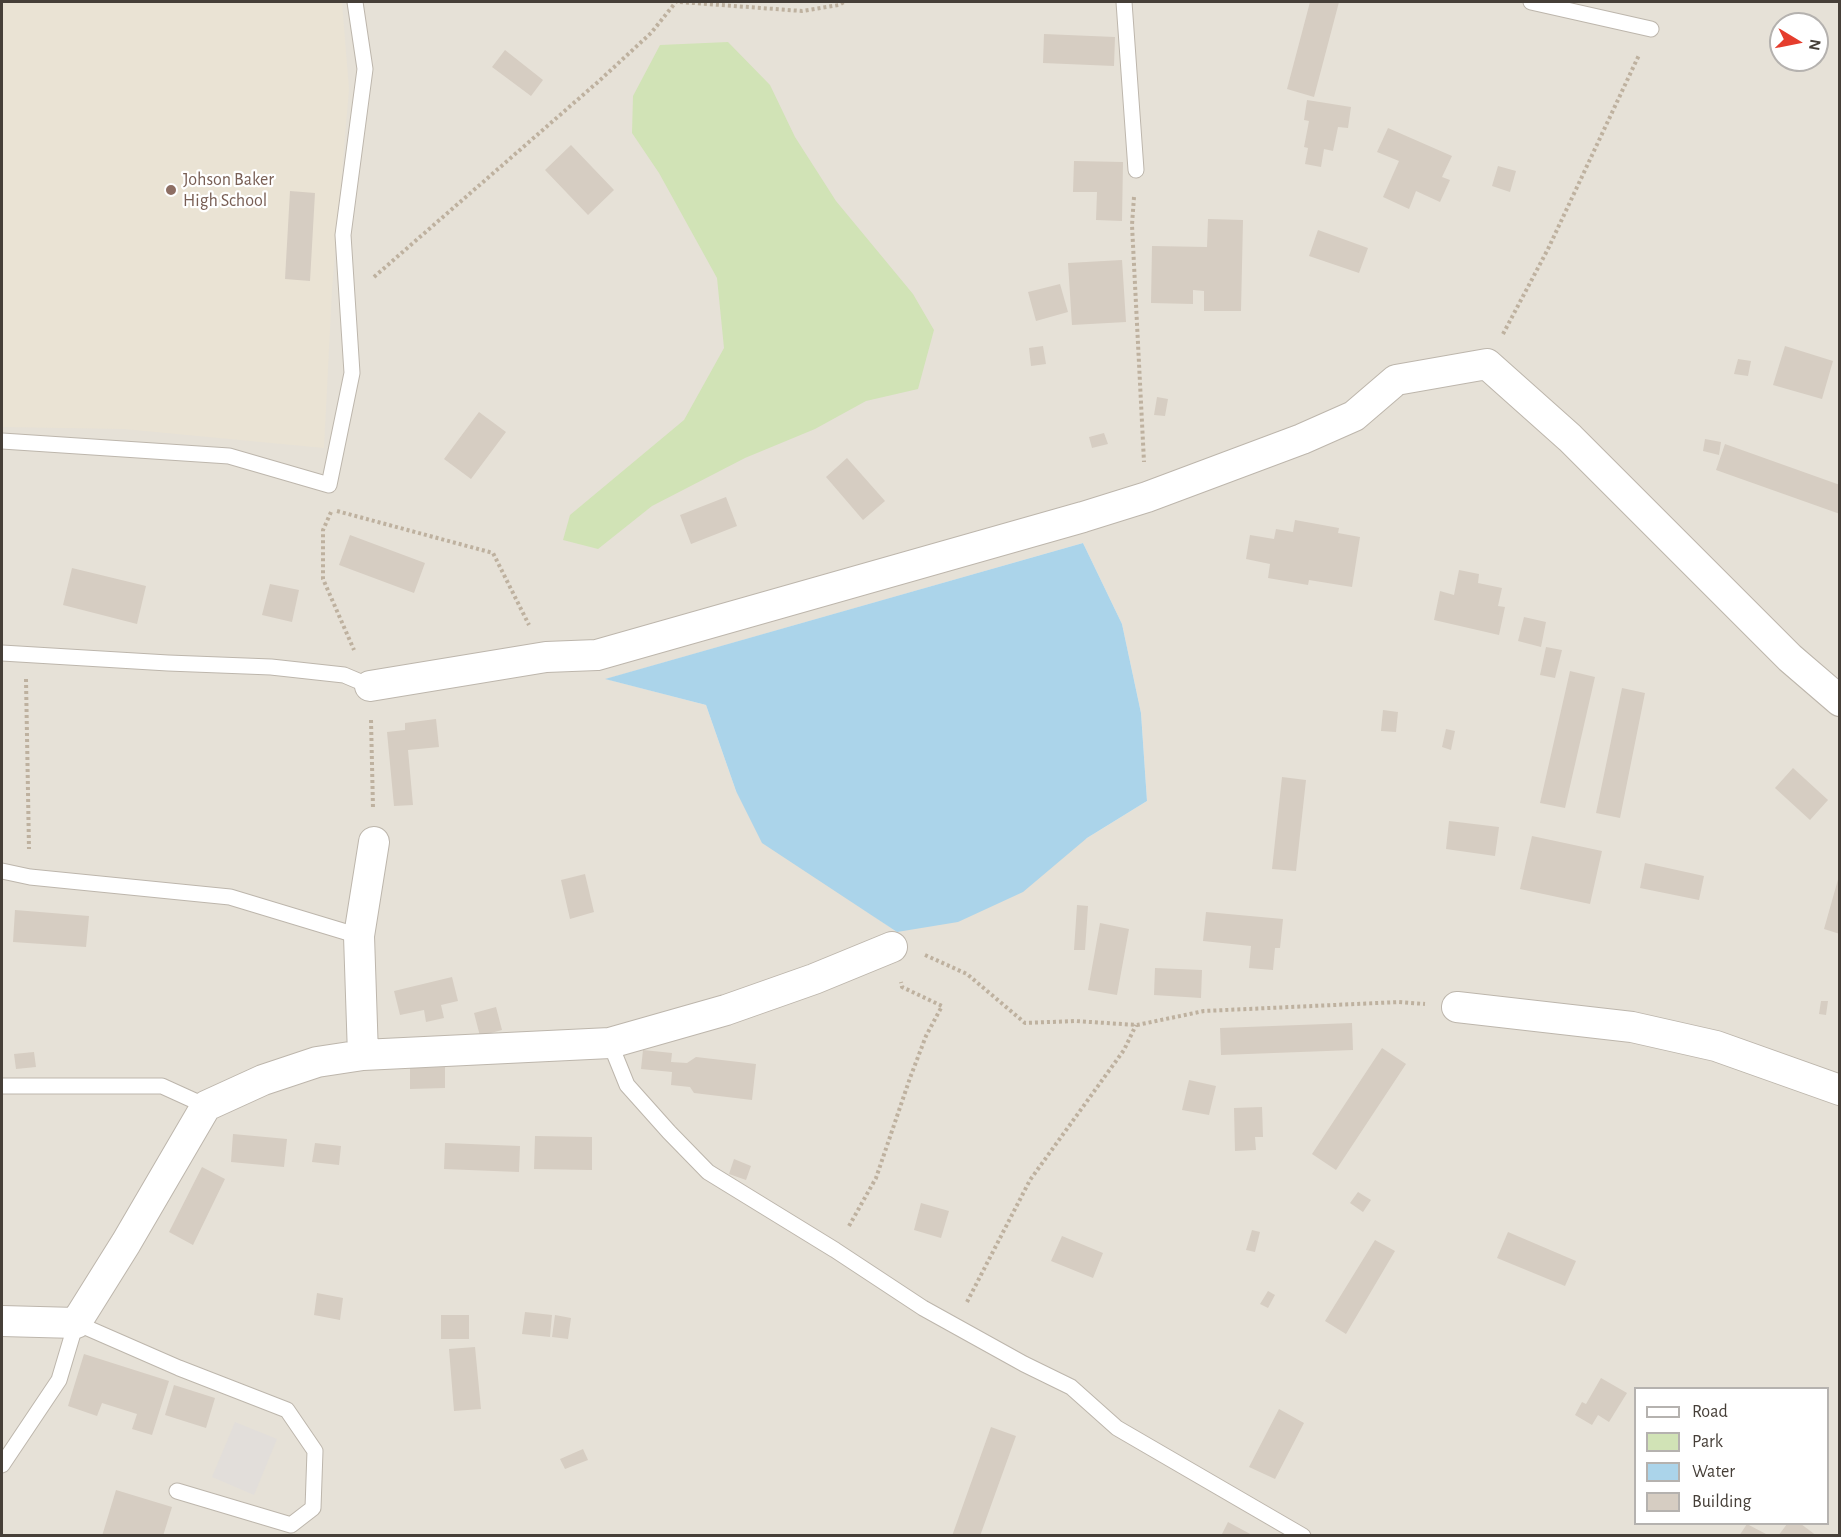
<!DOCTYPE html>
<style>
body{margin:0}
#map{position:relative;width:1841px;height:1537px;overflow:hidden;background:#f3efe9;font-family:"Alegreya Sans",sans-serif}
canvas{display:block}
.frame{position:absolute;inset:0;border:3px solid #463f38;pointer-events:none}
.legend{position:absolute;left:1634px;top:1387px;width:195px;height:138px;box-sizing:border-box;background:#fff;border:2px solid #b5b2af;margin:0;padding:8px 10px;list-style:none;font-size:18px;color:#463f38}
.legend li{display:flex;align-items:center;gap:12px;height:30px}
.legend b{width:30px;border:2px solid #b5b2af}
.north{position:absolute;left:1769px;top:12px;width:60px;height:60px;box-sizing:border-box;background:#fff;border:2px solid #b5b2af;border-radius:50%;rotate:100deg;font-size:16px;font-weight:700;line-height:24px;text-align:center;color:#463f38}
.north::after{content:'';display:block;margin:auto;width:21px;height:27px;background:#e53d2d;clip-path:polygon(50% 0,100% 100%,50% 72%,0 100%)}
</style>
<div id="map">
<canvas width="1841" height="1537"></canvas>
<div class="frame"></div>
<ul class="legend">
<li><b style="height:8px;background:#fff"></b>Road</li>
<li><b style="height:16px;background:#d1e3b6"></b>Park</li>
<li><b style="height:16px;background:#abd4ea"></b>Water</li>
<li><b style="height:16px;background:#d6cdc2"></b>Building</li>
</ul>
<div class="north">N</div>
</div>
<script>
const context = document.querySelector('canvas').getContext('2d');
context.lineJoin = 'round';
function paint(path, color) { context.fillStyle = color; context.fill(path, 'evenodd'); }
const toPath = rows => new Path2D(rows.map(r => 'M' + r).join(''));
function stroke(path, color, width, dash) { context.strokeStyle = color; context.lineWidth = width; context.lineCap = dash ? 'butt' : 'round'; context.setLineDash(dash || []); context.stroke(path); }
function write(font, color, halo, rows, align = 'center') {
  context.font = font + ' "Alegreya Sans",sans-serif'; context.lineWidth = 4.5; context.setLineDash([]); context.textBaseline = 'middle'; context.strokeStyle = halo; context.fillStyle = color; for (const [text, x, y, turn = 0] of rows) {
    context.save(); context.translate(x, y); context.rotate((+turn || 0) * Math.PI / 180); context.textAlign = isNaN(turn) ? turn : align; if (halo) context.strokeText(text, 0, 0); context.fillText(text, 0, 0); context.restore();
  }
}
const residential = toPath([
 [2,2,1839,2,1839,1535,2,1535],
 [1781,24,1817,24,1817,60,1781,60],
 [1083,543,1122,624,1141,713,1147,801,1087,838,897,932,836,890,736,791,706,705,606,679],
 [1636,1388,1828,1388,1828,1524,1636,1524]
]);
const industrial = toPath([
 [235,1422,277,1439,254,1495,212,1477]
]);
const education = toPath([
 [2,2,342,2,349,89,332,290,324,448,124,429,2,427]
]);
const green = toPath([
 [728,42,770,85,795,137,836,201,913,294,934,330,918,389,866,401,815,429,745,458,652,506,598,549,563,540,570,515,684,420,724,348,717,278,659,173,632,133,633,96,660,45]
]);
const water = toPath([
 [1083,543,1122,624,1141,713,1147,801,1087,838,1023,892,958,922,897,932,762,843,736,791,706,705,605,679]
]);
const building = toPath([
 [1310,2,1339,2,1314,97,1287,89],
 [1044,34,1115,37,1114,66,1043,63],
 [505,50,543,80,531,96,492,67],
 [1307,100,1351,107,1348,128,1338,127,1333,151,1324,149,1321,167,1305,164,1308,148,1304,147,1309,121,1304,120],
 [1388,128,1452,156,1442,177,1450,180,1440,202,1416,191,1409,209,1383,197,1399,161,1377,152],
 [571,145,614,190,588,215,545,170],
 [1074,161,1123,162,1122,221,1096,220,1097,192,1073,192],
 [1498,166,1516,171,1510,192,1492,186],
 [290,191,315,193,310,281,285,279],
 [1208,219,1243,220,1241,311,1204,311,1204,291,1193,290,1193,304,1151,303,1152,246,1207,247],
 [1318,230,1368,248,1359,273,1309,256],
 [1122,260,1126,322,1072,325,1068,263],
 [1060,284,1068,312,1036,321,1028,292],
 [1043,346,1046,364,1031,366,1029,348],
 [1785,346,1833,361,1822,399,1773,385],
 [1738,359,1751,361,1748,376,1734,374],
 [1157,397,1168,399,1165,416,1154,415],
 [479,412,506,432,471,479,444,459],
 [1104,433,1108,444,1092,448,1089,437],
 [1705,439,1721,442,1719,455,1703,451],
 [1725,444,1840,485,1840,514,1716,470],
 [847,458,885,501,863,520,826,477],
 [726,497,737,526,691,544,680,515],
 [1295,520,1339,528,1338,533,1360,537,1352,587,1309,580,1308,585,1268,578,1270,564,1246,559,1250,535,1274,539,1276,529,1293,532],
 [350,535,425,563,414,593,339,565],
 [72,568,146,586,137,624,63,605],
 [1459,570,1479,574,1478,583,1502,588,1498,606,1505,607,1499,635,1434,620,1440,591,1454,595],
 [270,584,299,590,292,622,262,615],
 [1524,617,1546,622,1541,647,1518,641],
 [1546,647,1562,650,1555,678,1540,675],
 [1570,671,1595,677,1565,808,1540,803],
 [1622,688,1645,693,1620,818,1596,813],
 [1383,710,1398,712,1396,732,1381,731],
 [436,719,439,747,408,750,413,805,394,806,387,732,405,730,405,723],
 [1446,729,1455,731,1451,750,1442,747],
 [1793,768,1828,800,1810,820,1775,788],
 [1282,777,1306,780,1296,871,1272,869],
 [1449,821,1499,827,1495,856,1446,849],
 [1532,836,1602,851,1590,904,1520,889],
 [1645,863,1704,876,1699,900,1640,888],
 [585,874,594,912,570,919,561,880],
 [1839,876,1840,876,1840,934,1824,929],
 [1077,905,1088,906,1085,950,1074,950],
 [15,910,89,916,86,947,13,942],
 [1206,912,1283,919,1280,948,1275,948,1273,970,1249,968,1251,946,1203,941],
 [1100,923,1129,929,1117,995,1088,990],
 [1155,968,1202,970,1201,998,1154,995],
 [452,977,458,1001,441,1005,444,1018,426,1022,424,1010,400,1015,394,991],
 [1821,1001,1828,1001,1826,1015,1819,1014],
 [496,1007,502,1030,480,1036,474,1013],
 [1352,1023,1353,1050,1221,1055,1220,1028],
 [1382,1048,1406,1064,1336,1170,1312,1154],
 [643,1050,672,1053,671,1062,687,1063,696,1057,756,1064,752,1100,694,1093,690,1087,671,1085,672,1072,641,1069],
 [34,1052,36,1067,16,1069,14,1054],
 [445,1067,445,1088,410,1089,410,1068],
 [1189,1080,1216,1086,1209,1115,1182,1110],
 [1262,1107,1263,1137,1255,1137,1256,1150,1235,1151,1234,1108],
 [233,1134,287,1139,284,1167,231,1162],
 [535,1136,592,1137,592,1170,534,1169],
 [315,1143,341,1146,339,1165,312,1162],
 [445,1143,520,1146,519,1172,444,1169],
 [734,1159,751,1166,746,1180,729,1174],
 [202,1167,225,1179,193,1245,169,1232],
 [1358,1192,1371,1200,1363,1212,1350,1203],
 [921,1203,949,1211,941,1238,914,1230],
 [1252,1230,1260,1232,1255,1252,1246,1250],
 [1508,1232,1576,1261,1565,1286,1497,1258],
 [1062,1236,1103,1253,1093,1278,1051,1261],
 [1375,1240,1395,1251,1346,1334,1325,1321],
 [1268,1291,1275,1295,1268,1308,1260,1304],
 [317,1293,343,1298,340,1320,314,1315],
 [525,1312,552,1315,550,1337,522,1334],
 [441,1315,469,1315,469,1339,441,1339],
 [555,1315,571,1318,568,1339,552,1337],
 [475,1347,481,1409,454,1411,449,1349],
 [84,1354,169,1381,152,1435,132,1429,137,1414,102,1403,97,1416,68,1406],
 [1601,1378,1627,1393,1609,1422,1598,1415,1592,1425,1575,1415,1582,1402,1586,1404],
 [174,1385,215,1398,206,1428,165,1415],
 [1279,1409,1304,1423,1275,1479,1249,1467],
 [991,1427,1016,1436,980,1536,952,1536],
 [583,1449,588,1460,565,1469,560,1459],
 [116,1490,172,1507,163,1536,102,1536],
 [1228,1522,1254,1536,1221,1536],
 [1747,1524,1766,1534,1765,1536,1739,1536],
 [1787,1524,1801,1524,1817,1536,1778,1536]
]);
const path = toPath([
 [680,2,802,11,839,5,844,2],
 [1134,197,1132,225,1144,462],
 [374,277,599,81,651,33,676,2],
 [1503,334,1548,249,1639,55],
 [337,511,493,553,529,625],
 [331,512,323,530,323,579,354,650],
 [26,679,29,849],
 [371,720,373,808],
 [925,955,967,974,1025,1023,1075,1021,1137,1025,1204,1011,1399,1002,1425,1004],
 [849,1226,876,1178,910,1078,926,1036,942,1006,902,987,901,982],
 [967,1302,1030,1180,1124,1050,1136,1025]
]);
const service = toPath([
 [1124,2,1136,170],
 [1531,2,1651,29],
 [2,441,229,456,329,485,352,373,343,235,365,69,355,2],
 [2,653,168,663,271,667,344,675,370,686],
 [2,871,30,877,230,897,359,936],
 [610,1043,627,1085,669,1132,708,1172,835,1250,923,1308,1024,1364,1071,1387,1117,1428,1303,1536],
 [2,1086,162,1086,206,1106],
 [2,1465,59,1380,76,1323,179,1368,287,1410,315,1451,313,1508,291,1525],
 [177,1491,291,1525]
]);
const minor = toPath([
 [370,686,546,657,597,655,1083,517,1147,497,1302,439,1354,416,1396,380,1487,364,1570,438,1790,658,1840,701],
 [1457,1007,1632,1027,1716,1046,1840,1090],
 [363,1055,359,936,374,842],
 [2,1321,76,1323,126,1243,206,1106,263,1080,317,1062,363,1055,610,1043,726,1010,814,979,892,947]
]);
const markers = [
 [171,190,6,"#8d6e63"]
];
const educationNames = [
 ["Johson Baker",183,180],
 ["High School",183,201]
];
paint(residential, '#e6e1d7');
paint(industrial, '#e2deda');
paint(education, '#eae3d4');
paint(green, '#d1e3b6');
paint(water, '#abd4ea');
paint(building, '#d6cdc2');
stroke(service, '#bdb6ac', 17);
stroke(minor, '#bdb6ac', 32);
stroke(path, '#beb19f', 4, [3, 3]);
stroke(service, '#fff', 15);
stroke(minor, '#fff', 30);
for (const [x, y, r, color] of markers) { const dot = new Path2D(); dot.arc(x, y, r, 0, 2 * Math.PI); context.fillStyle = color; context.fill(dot); stroke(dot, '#fff', 2); }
write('18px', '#785e54', '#fff', educationNames, 'left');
</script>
